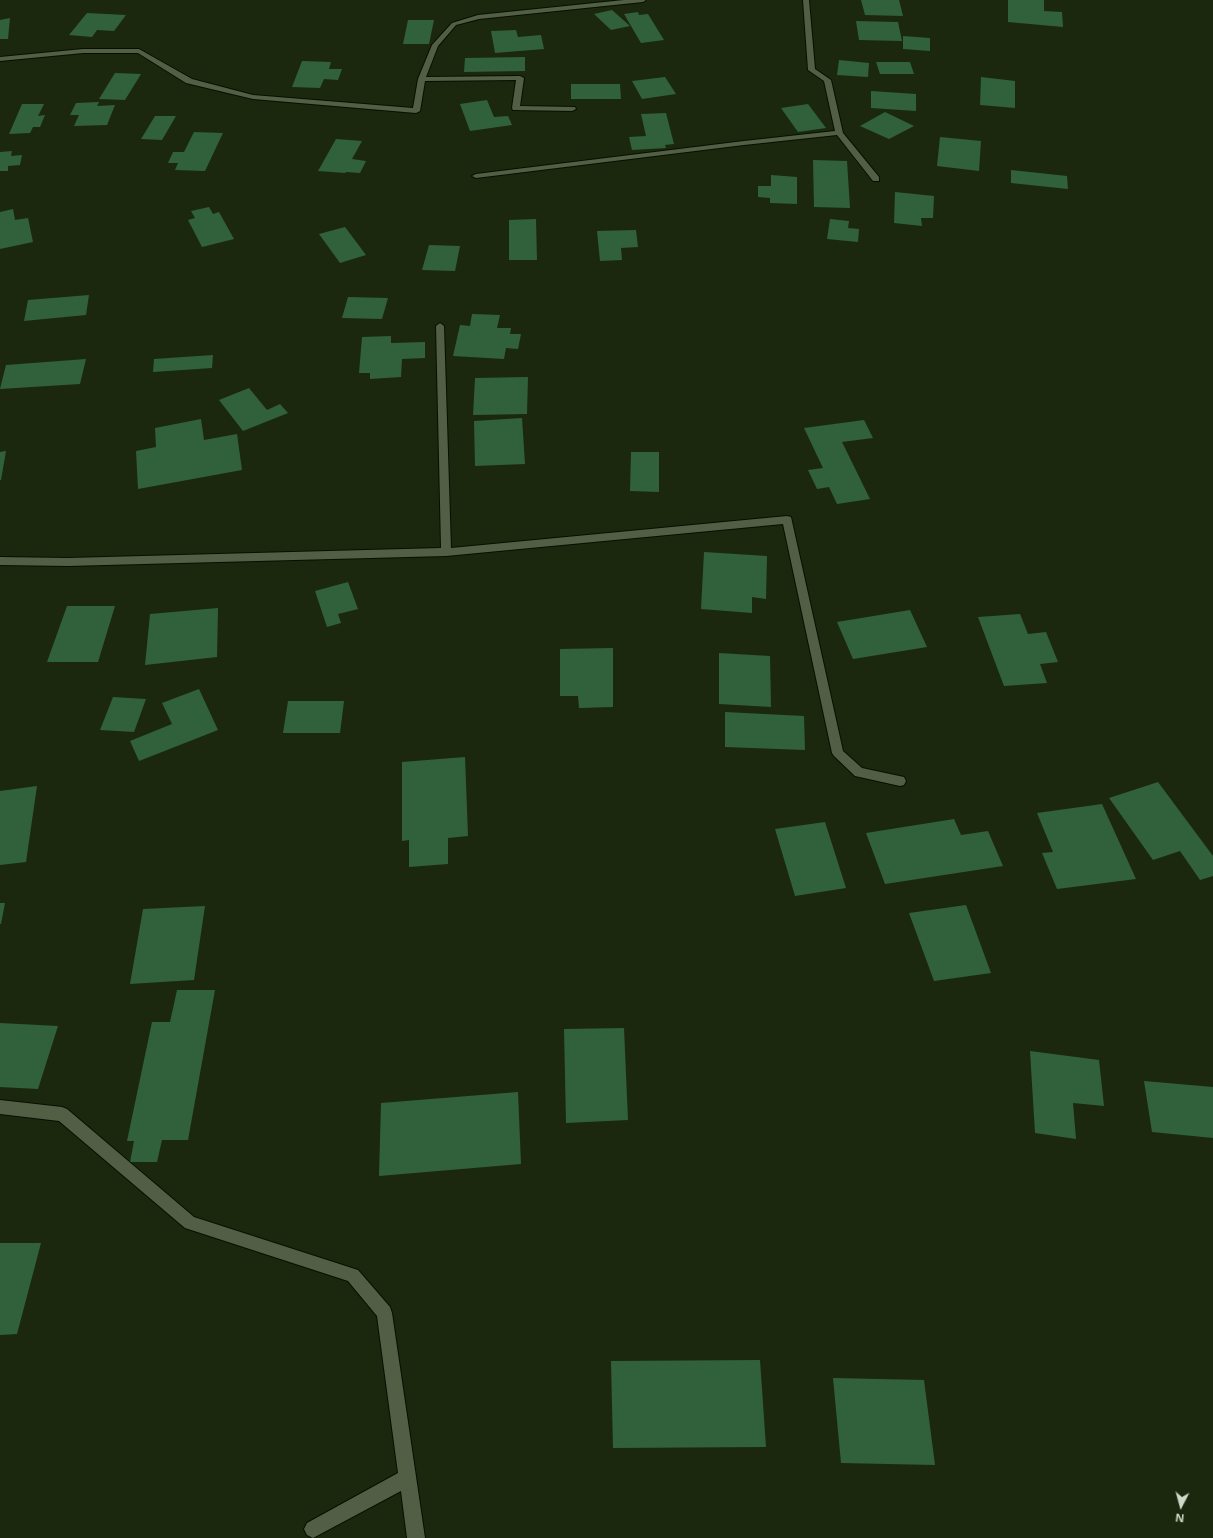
<!DOCTYPE html>
<style>
body{margin:0}
#map{position:relative;width:1213px;height:1538px;overflow:hidden;background:#1c280e;font-family:"Noto Sans",sans-serif}
canvas{display:block}
.north{position:absolute;left:1161px;top:1486px;width:40px;height:40px;-webkit-text-stroke:3px #1c280e;paint-order:stroke;rotate:186deg;font-size:11px;font-weight:700;line-height:16px;text-align:center;color:#d0d8c8}
.north::after{content:'';display:block;margin:auto;width:14px;height:18px;background:#d0d8c8;clip-path:polygon(50% 0,100% 100%,50% 72%,0 100%)}
</style>
<div id="map">
<canvas width="1213" height="1538"></canvas>
<div class="north">N</div>
</div>
<script>
const context = document.querySelector('canvas').getContext('2d');
context.lineJoin = 'round';
function paint(path, color) { context.fillStyle = color; context.fill(path, 'evenodd'); }
const toPath = rows => new Path2D(rows.map(r => 'M' + r).join(''));
function stroke(path, color, width, dash) { context.strokeStyle = color; context.lineWidth = width; context.lineCap = dash ? 'butt' : 'round'; context.setLineDash(dash || []); context.stroke(path); }
const building = toPath([
 [861,0,899,0,903,16,865,15],
 [1008,0,1044,0,1044,11,1062,12,1063,27,1008,22],
 [612,10,630,26,611,30,594,14],
 [638,12,639,15,648,14,664,40,641,43,624,14],
 [87,13,126,15,114,31,97,30,92,37,69,35],
 [10,18,8,39,0,39,0,20],
 [408,20,434,20,429,44,403,44],
 [856,21,898,22,902,41,859,40],
 [516,30,518,37,541,35,544,49,495,53,491,31],
 [903,36,930,38,930,51,903,49],
 [525,57,525,71,464,72,465,58],
 [839,60,869,63,868,77,837,75],
 [302,61,331,62,329,69,342,69,338,80,324,79,320,88,292,87],
 [876,62,910,62,914,74,880,74],
 [115,73,141,74,125,100,99,99],
 [665,77,676,94,642,99,632,81],
 [981,77,1015,81,1015,108,980,105],
 [571,84,620,84,621,99,571,99],
 [871,91,916,94,916,111,871,108],
 [487,100,494,117,508,116,512,125,470,131,460,104],
 [99,102,97,106,115,105,107,125,74,126,79,115,70,115,76,103],
 [22,104,44,104,38,116,45,115,40,127,33,127,30,133,9,134],
 [808,104,826,128,798,132,781,108],
 [885,112,914,126,889,139,860,126],
 [666,113,674,144,665,145,666,148,632,150,629,137,646,136,641,114],
 [155,116,176,116,162,140,141,139],
 [194,132,223,133,205,171,175,170,178,163,168,163,173,152,184,152],
 [940,137,981,141,979,171,937,166],
 [336,139,362,141,352,159,366,161,360,173,346,172,345,173,318,171],
 [12,151,11,156,22,155,20,165,8,166,8,171,0,171,0,152],
 [813,160,847,161,850,208,814,207],
 [1011,170,1067,176,1068,189,1011,183],
 [771,175,797,177,797,204,770,203,770,198,758,197,758,186,771,186],
 [895,192,934,196,933,218,921,218,922,226,894,223],
 [209,207,213,214,219,212,234,239,202,247,188,220,195,218,191,211],
 [13,209,15,220,28,218,33,242,0,249,0,212],
 [536,219,537,260,509,260,509,220],
 [830,219,849,221,848,228,859,229,858,242,827,239],
 [345,227,366,255,340,263,319,234],
 [636,230,638,247,621,248,622,260,600,261,597,231],
 [429,245,460,246,455,271,422,270],
 [89,295,86,315,24,321,28,300],
 [348,297,388,298,382,319,342,318],
 [472,314,500,315,497,328,511,328,510,334,521,334,518,349,506,348,504,359,453,356,460,325,470,326],
 [391,336,391,343,425,342,425,358,402,359,401,377,370,379,370,373,359,373,362,337],
 [213,355,212,368,153,372,154,359],
 [86,359,80,384,0,389,6,365],
 [528,377,527,414,473,415,475,378],
 [249,388,267,410,280,404,288,413,243,431,219,400],
 [522,418,525,464,475,466,474,421],
 [201,419,204,440,237,434,242,470,138,489,136,451,156,447,155,428],
 [864,420,873,438,842,442,870,499,837,504,829,487,817,489,808,470,823,468,804,428],
 [6,451,1,480,0,480,0,452],
 [631,452,659,452,659,492,630,491],
 [704,552,767,556,766,599,752,597,752,613,701,609],
 [348,582,358,609,338,614,341,623,327,627,315,591],
 [67,606,115,606,98,662,47,662],
 [218,608,217,657,145,665,150,614],
 [910,610,927,647,853,659,837,622],
 [1020,614,1028,634,1046,632,1058,662,1040,664,1047,683,1004,686,978,617],
 [613,648,613,707,579,708,578,696,560,696,560,649],
 [719,653,770,656,771,707,719,704],
 [199,689,218,730,139,761,130,741,172,724,162,703],
 [113,697,146,699,134,732,100,730],
 [288,701,344,701,340,733,283,733],
 [725,712,804,716,805,750,725,747],
 [465,757,468,836,448,838,448,864,409,867,409,840,402,841,402,762],
 [1158,782,1213,856,1213,876,1200,880,1180,851,1153,860,1109,798],
 [37,786,26,862,0,865,0,791],
 [1102,804,1136,879,1057,889,1042,853,1053,852,1037,813],
 [954,819,961,835,988,831,1003,866,885,884,866,833],
 [825,822,846,888,795,896,775,829],
 [0,903,5,903,1,924,0,924],
 [966,905,991,973,934,981,909,913],
 [205,906,194,980,130,984,143,909],
 [177,990,215,990,188,1140,162,1140,157,1162,130,1162,134,1141,127,1141,152,1022,170,1022],
 [0,1023,58,1026,38,1089,0,1087],
 [624,1028,628,1120,566,1123,564,1029],
 [1030,1051,1099,1060,1104,1106,1073,1103,1076,1139,1035,1133],
 [1144,1081,1213,1087,1213,1138,1152,1132],
 [518,1092,521,1164,379,1176,381,1103],
 [0,1243,41,1243,17,1334,0,1335],
 [760,1360,766,1447,613,1448,611,1361],
 [833,1378,924,1380,935,1465,841,1463]
]);
const street = toPath([
 [624,0,646,0,643,2,479,19,456,25,438,46,426,77,520,76,524,78,520,106,575,107,576,109,572,111,513,110,512,108,516,80,425,81,420,111,416,113,253,99,186,83,138,53,83,53,0,61,0,57,83,49,139,49,192,79,253,95,413,108,418,79,432,45,452,23,478,15,624,0],
 [803,0,809,0,815,69,831,80,843,133,879,177,879,181,873,181,837,135,744,145,476,178,472,176,476,174,744,141,835,131,824,81,808,70,803,0],
 [440,323,444,326,451,548,787,516,791,517,843,751,862,768,904,777,906,781,904,785,900,786,855,776,834,756,832,753,783,524,446,556,68,566,0,565,0,557,68,558,441,548,436,326,440,323],
 [0,1100,62,1107,67,1109,194,1217,358,1270,390,1307,392,1313,425,1538,407,1538,401,1491,313,1538,307,1535,304,1529,307,1523,398,1473,377,1316,348,1281,185,1228,59,1121,0,1114,0,1100]
]);
paint(building, '#30613a');
stroke(street, '#061000', 2);
paint(street, '#525f44');
</script>
